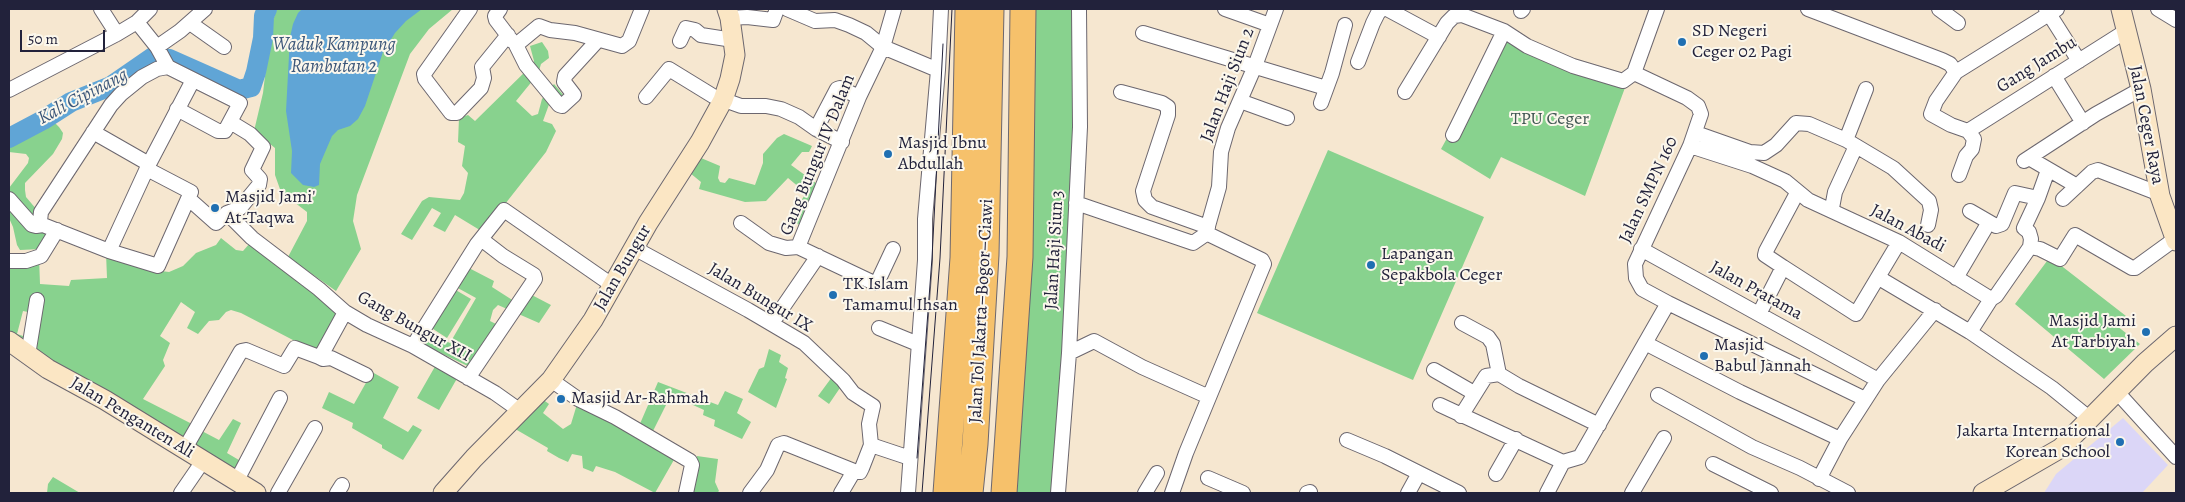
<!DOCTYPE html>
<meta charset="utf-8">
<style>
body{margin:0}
#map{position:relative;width:2185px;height:502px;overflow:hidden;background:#f6e7d0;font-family:Alegreya,serif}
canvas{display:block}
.frame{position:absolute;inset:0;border:10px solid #22223b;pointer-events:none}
.scale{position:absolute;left:20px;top:30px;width:85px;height:22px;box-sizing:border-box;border:2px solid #22223b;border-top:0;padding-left:6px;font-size:15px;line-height:18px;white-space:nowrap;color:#22223b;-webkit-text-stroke:4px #fbf7ec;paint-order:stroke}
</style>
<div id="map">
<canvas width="2185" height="502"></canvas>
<div class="frame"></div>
<div class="scale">50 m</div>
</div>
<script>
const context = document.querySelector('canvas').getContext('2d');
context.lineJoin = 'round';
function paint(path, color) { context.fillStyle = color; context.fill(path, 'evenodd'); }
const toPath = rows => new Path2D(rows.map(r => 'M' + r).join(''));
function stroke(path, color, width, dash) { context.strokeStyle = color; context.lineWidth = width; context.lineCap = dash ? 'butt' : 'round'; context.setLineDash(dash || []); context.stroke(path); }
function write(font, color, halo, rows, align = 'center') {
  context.font = font + ' Alegreya,serif'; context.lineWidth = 4; context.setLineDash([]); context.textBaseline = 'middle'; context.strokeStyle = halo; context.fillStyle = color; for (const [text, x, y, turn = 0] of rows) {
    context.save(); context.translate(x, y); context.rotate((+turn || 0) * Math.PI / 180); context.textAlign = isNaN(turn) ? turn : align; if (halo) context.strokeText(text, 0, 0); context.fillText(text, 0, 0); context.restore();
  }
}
const built = toPath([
 [2123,418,2168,465,2142,493,2044,493,2056,474]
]);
const green = toPath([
 [277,9,453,9,429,29,410,54,357,195,353,221,361,249,336,291,288,257,307,221,307,212,281,192,275,175,275,148,254,131,263,93,271,25],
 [1023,9,1078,9,1071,318,1057,493,1004,493],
 [1502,39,1584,75,1626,85,1585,196,1501,157,1490,179,1441,149],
 [542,42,548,51,549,58,541,64,538,74,516,101,532,116,538,114,542,99,554,84,565,97,551,99,543,121,552,124,556,131,546,152,483,232,455,215,445,232,433,226,441,213,432,208,412,240,401,234,422,201,429,197,460,200,464,193,468,173,462,166,465,146,458,142,459,118,468,115,475,121,533,64,534,61,530,46],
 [49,123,56,124,59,127,63,133,62,139,53,154,25,183,25,190,26,197,48,223,46,239,41,249,20,250,17,245,13,227,9,218,9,188,28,163,29,158,26,154,9,152,9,143],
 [784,134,812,146,809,152,802,152,791,165,820,186,802,226,789,220,806,193,788,178,766,201,745,202,699,189,701,182,690,173,701,158,720,166,718,178,720,182,725,183,729,178,755,185,763,163,763,154,777,138],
 [1328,150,1484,217,1413,380,1257,313],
 [221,238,236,250,243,251,250,243,340,312,316,352,241,313,231,310,226,312,219,320,209,321,198,334,187,328,195,312,181,302,160,336,170,343,163,360,165,366,143,399,196,426,186,445,30,355,33,313,23,311,17,334,29,338,27,353,9,337,9,258,39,257,40,284,69,286,71,280,107,278,106,253,161,271,169,272,183,266,196,253,216,245],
 [2050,257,2126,316,2117,326,2140,344,2104,379,2015,304],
 [467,267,494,281,492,287,517,303,526,292,551,305,539,323,498,305,493,310,490,321,506,329,478,371,422,344,428,333,450,343,476,298,456,287],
 [454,289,471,299,447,338,430,327],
 [769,349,781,355,779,362,788,368,785,378,787,379,776,408,748,392,759,369,764,367],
 [437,363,459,375,439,410,417,398],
 [372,372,399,387,383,418,408,432,413,425,422,430,403,460,382,448,382,445,352,428,353,423,322,408,329,392,354,404],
 [832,377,842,385,829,404,818,396],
 [658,382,718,405,725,391,743,399,737,413,751,422,742,439,714,426,715,420,703,415,704,410,671,395,652,433,639,426],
 [538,396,549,404,543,413,563,429,571,424,578,401,675,458,655,493,615,472,596,466,593,472,583,468,582,456,572,454,568,462,559,458,547,451,548,448,510,426],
 [233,419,241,423,227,453,244,463,238,476,188,446,198,429,219,440],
 [697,456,718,459,715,482,719,491,717,493,687,493],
 [53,477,80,493,47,493,48,484]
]);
const water = toPath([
 [302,9,422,9,406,21,395,33,383,52,365,106,358,119,350,126,338,130,332,136,320,164,319,185,314,187,303,185,291,173,292,151,286,111,290,37,293,24,298,13]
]);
const river = toPath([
 [9,138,43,120,71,102,111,86,153,57,169,59,239,90,251,87,256,72,263,38,264,16,267,9]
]);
const street = toPath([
 [101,9,117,34],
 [470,9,424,74,425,79,451,113,457,113,481,88,484,78,482,67,508,35],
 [500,9,495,16,496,20,512,41],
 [787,9,815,21,835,20,849,25,866,33,883,47,894,9],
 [1225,9,1270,25],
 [1808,9,1942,60,1950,64,1956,72],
 [1939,9,1958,23],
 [2046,9,2079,61],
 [2158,9,2176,20],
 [1521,11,1523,9],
 [730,18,747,17,773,20,777,9],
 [137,22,157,47,168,67],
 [190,23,224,47],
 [1143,33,1326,88],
 [598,40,565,76,564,82,574,95,562,106,559,105,526,65,516,45,539,26,550,30,575,33,622,46,629,41,642,9],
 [680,41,686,28,695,30,701,35,733,40],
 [157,47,180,31,205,9],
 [1358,62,1373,23,1378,13,1382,9,1387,9,1439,37],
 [2054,76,2083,123],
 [9,90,117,34,137,22,150,9],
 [1121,92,1162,103,1168,107,1168,115,1143,191,1145,200,1152,207,1208,227],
 [1405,92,1447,23,1454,16,1462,15,1504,31,1527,46,1573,66,1623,81,1634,73],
 [646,97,669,69,713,96,741,106,766,106,781,109,799,117,816,129,837,89,840,88,859,97],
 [1240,101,1287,118],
 [1321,103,1332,73,1345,25],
 [816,129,842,142],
 [1968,131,2126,31],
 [93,132,149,164],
 [1696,133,1750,152,1764,153,1776,145,1796,123,1809,124,1846,140,1893,168,1929,201,1931,210,1928,225],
 [1453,135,1504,31],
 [1846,140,1866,89],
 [1690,146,1752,166,1785,181,1808,200,1899,242,1991,299,1996,296,2030,247,2040,249,2060,259,2075,235,2132,268,2135,268,2175,239],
 [2029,158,2077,186],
 [2024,161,2096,114,2141,89],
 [147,169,191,192,158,266,109,251,43,225,40,221,41,212,111,105,121,94,142,77,157,69,168,67,240,103,225,131,218,131,177,109],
 [1959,175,1966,156,1972,149,1974,139,1968,131,1951,125,1931,114,1936,101,1956,72,2057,9],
 [9,199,32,225,36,226,43,225],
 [189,199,216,223,227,213,240,208,259,185,260,179,252,170,263,147,250,134,232,123],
 [2063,199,2092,172,2098,170,2160,194],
 [1076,203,1193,243,1206,234],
 [1832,208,1835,192,1856,146],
 [1970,211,1996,226,2002,224,2015,193,2038,198,2048,170],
 [227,213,252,238,319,289,345,312,367,325,413,346,495,393,519,410],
 [741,223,769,243,786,248,798,247],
 [2030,247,2031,239,2029,232,2024,228,2038,198],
 [634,248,748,310,804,343,843,380,853,393,873,406,869,424,871,445],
 [893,249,878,281,874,283,798,247,859,97,883,47,938,70],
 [1641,249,1878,380,1935,310],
 [109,251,149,164,193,80],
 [9,261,26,261,41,256,57,230],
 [1783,267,1765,255,1766,251,1797,193],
 [1879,278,1970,332,2052,388,2089,418],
 [1956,278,1989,222],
 [1668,303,1865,399],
 [1759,314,1783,267,1856,314,1899,242],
 [772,323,818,256],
 [1462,323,1488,337,1493,344,1499,374,1519,386,1599,425],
 [879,328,918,344],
 [1970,332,1991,299],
 [1645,343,1740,392,1840,439],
 [413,346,477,244,504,210,612,285],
 [1069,353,1094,341,1142,367,1209,397],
 [28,355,37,300],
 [319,357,323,359,331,358,366,375],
 [1434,370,1474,393],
 [468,378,535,279,534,275,503,256,481,239],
 [551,380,578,399,615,417,690,461,692,465,686,493],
 [2117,392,2176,457],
 [1658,395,1752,447,1800,468,1848,493],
 [1440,405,1563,462],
 [1461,416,1486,376,1499,374],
 [1347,440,1385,456,1459,493],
 [184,450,241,351,246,350,284,366,295,348,319,357,322,354,345,312],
 [1713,464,1771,493],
 [854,471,860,472,862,468,871,445,910,458],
 [1496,474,1516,439],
 [1208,478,1243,493],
 [1819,479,1840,439,1878,380],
 [236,482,280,398],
 [181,493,203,461],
 [278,493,315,428],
 [337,493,342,485],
 [750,493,767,470,778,445,784,443,854,471,841,493],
 [908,493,925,260,925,219,938,70,941,9],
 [1058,493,1069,353,1080,127,1079,9],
 [1145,493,1157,473],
 [1172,493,1186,453,1264,264,1262,260,1206,233,1219,187,1221,152,1228,128,1255,66,1276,9],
 [1307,493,1310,492],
 [1408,493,1419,473],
 [1547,493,1563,462,1580,457,1668,303,1642,289,1636,278,1635,264,1690,146,1701,114,1698,106,1687,98,1634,73,1657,9],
 [1632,493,1664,438]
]);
const secondary = toPath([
 [2121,9,2141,89,2160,196,2176,241],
 [9,341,48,369,105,400,256,493],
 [443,493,474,458,551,380,593,320,648,223,700,142,723,100,730,79,735,55,730,18,727,9],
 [1983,493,2061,448,2145,363,2176,336]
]);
const highway = toPath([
 [946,493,963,258,968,9],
 [970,493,975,444,986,255,991,9],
 [1004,493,1020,257,1023,9]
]);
const tram = toPath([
 [917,458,932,258,943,44],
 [922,493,940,258,952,9]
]);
const markers = [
 [1682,42,5,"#1f6fb2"],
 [888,154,5,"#1f6fb2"],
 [215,208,5,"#1f6fb2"],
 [1371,265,5,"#1f6fb2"],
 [833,295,5,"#1f6fb2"],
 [2146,332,5,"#1f6fb2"],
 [1704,356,5,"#1f6fb2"],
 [561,399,5,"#1f6fb2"],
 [2120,442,5,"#1f6fb2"]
];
const poiNames = [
 ["SD Negeri",1692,32],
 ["Ceger 02 Pagi",1692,53],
 ["Masjid Ibnu",898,144],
 ["Abdullah",898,165],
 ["Masjid Jami'",225,198],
 ["At-Taqwa",225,219],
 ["Lapangan",1381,255],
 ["Sepakbola Ceger",1381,276],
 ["TK Islam",843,285],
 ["Tamamul Ihsan",843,306],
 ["Masjid Jami",2136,322,"right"],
 ["At Tarbiyah",2136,343,"right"],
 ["Masjid",1714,346],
 ["Babul Jannah",1714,367],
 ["Masjid Ar-Rahmah",571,399],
 ["Jakarta International",2110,432,"right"],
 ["Korean School",2110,453,"right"]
];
const streetNames = [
 ["Gang Jambu",2037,65,-32],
 ["Jalan Haji Siun 2",1228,85,-69],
 ["Jalan Ceger Raya",2146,125,79],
 ["Gang Bungur IV Dalam",818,155,-68],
 ["Jalan SMPN 160",1649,190,-65],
 ["Jalan Abadi",1908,229,28],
 ["Jalan Haji Siun 3",1055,250,-87],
 ["Jalan Bungur",623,268,-60],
 ["Jalan Pratama",1756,291,29],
 ["Jalan Bungur IX",760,298,31],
 ["Jalan Tol Jakarta–Bogor–Ciawi",982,311,-87],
 ["Gang Bungur XII",414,327,29],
 ["Jalan Penganten Ali",132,418,31]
];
const parkNames = [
 ["TPU Ceger",1550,120]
];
const waterNames = [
 ["Waduk Kampung",334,45],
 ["Rambutan 2",334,67],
 ["Kali Cipinang",83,97,-28]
];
paint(built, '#dbd6f7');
paint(green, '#88d28e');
paint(water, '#60a5d6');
stroke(river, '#60a5d6', 20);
stroke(street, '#6c676f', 16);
stroke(secondary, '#6c676f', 21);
stroke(highway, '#6c676f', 27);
stroke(street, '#fff', 14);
stroke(secondary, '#fbe6c4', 19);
stroke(highway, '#f6c16b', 25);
stroke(tram, '#22223b', 1);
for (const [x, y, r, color] of markers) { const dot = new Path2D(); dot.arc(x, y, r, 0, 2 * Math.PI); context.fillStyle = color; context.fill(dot); stroke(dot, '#fbf7ec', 2); }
write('18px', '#22223b', '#fbf7ec', poiNames, 'left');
write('18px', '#22223b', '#fbf7ec', streetNames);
write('18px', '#415754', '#fbf7ec', parkNames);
write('italic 19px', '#3b5679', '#fbf7ec', waterNames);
</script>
